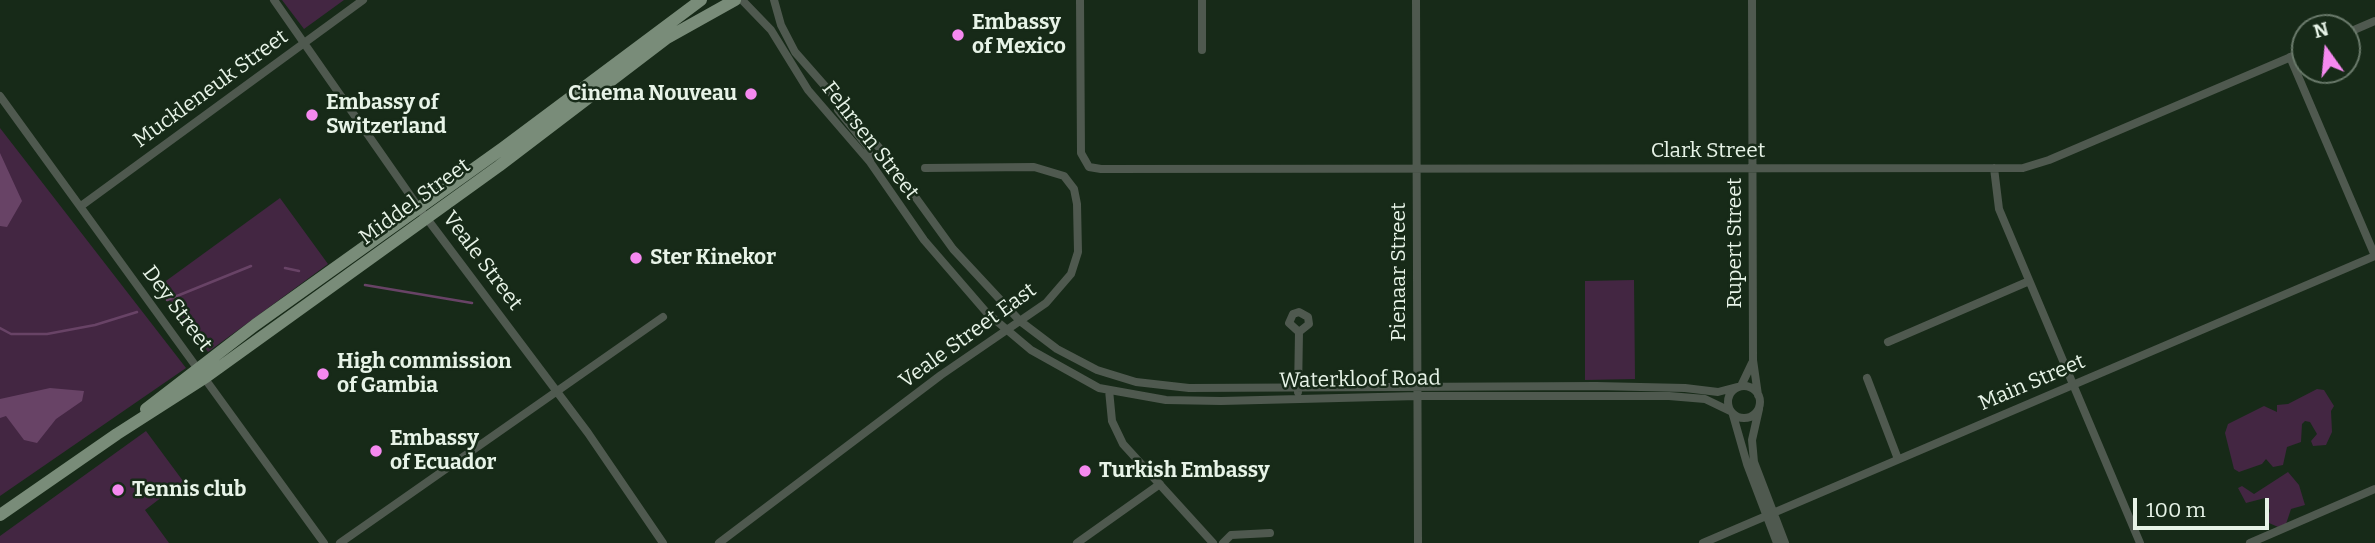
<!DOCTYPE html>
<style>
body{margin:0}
#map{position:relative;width:2375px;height:543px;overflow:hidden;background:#172a18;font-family:Bitter,serif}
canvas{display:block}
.north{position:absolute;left:2291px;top:14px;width:70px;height:70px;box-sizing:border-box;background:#172a18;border:2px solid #6a7a6b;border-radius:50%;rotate:345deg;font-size:19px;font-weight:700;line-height:28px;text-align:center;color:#e7f3e7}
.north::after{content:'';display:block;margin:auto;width:24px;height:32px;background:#f589ef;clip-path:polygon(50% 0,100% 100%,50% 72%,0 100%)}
.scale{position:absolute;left:2133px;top:498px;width:136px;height:32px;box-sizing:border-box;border:4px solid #e7f3e7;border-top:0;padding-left:9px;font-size:21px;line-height:24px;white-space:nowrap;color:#e7f3e7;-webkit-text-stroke:5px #172a18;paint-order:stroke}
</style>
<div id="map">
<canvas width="2375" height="543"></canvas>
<div class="north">N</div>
<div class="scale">100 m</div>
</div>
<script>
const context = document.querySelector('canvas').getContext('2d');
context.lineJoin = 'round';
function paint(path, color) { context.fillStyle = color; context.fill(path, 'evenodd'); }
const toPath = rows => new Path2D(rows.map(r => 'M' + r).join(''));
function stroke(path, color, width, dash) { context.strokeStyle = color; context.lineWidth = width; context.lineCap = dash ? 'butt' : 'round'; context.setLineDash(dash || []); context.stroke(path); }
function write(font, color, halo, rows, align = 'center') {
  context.font = font + ' Bitter,serif'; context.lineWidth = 5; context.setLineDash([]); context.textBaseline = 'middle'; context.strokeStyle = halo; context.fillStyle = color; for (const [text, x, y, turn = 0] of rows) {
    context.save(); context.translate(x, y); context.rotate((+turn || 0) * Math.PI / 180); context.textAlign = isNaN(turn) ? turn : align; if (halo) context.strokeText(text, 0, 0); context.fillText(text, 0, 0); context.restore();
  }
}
const green = toPath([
 [282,0,344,0,304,29],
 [0,128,186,368,0,496],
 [280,198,328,264,208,352,159,286],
 [1634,280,1635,379,1585,380,1585,281],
 [2317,389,2324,390,2334,406,2331,411,2332,432,2326,445,2313,446,2311,441,2317,434,2310,422,2305,421,2302,424,2301,442,2287,447,2283,465,2273,467,2266,459,2262,464,2239,472,2234,469,2225,433,2228,424,2264,406,2277,412,2277,405,2288,404],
 [146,431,183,481,145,510,169,543,0,543,0,536],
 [2288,472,2299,485,2305,505,2291,509,2286,524,2278,527,2269,523,2267,518,2270,511,2265,498,2246,503,2238,488,2242,486,2254,494]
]);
const water = toPath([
 [0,153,22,201,7,227,0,226],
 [50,388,84,391,82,401,56,419,37,443,24,440,6,416,0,418,0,399]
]);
const stream = toPath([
 [285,268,299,271],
 [365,285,472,303],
 [167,300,251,266],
 [0,328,11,334,47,334,95,325,137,312]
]);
const minor = toPath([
 [274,0,419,208,588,433,663,543],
 [742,0,771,30,808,90,870,162,924,240,987,313,1031,350,1099,388,1166,400,1221,401,1418,396,1669,396,1705,399,1730,411],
 [774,0,781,25,795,52,882,151,953,249,1020,321,1057,349,1097,370,1136,382,1189,388,1596,386,1685,388,1718,392,1737,387],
 [1080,0,1081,153,1089,167,1101,169,2023,168,2049,160,2305,51],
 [1202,0,1202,50],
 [1416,0,1418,543],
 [1752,0,1753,360,1758,395],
 [2347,33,2375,21],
 [0,96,324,543],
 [838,110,868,147,870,160],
 [1994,168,1999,209,2140,543],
 [81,206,363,0],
 [1888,342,2027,282],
 [1867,378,1898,459],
 '1728 402a16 16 0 1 1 32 0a16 16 0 1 1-32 0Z',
 [1741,386,1752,363],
 [1109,390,1112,421,1123,444,1213,543],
 [1298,392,1299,332,1309,324,1308,317,1299,312,1293,314,1289,323,1299,332],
 [1759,409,1752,440,1754,462,1785,543],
 [1733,415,1747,464,1777,543],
 [340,543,663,317],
 [719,543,941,375,1046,303,1071,274,1078,252,1077,204,1074,189,1064,176,1034,167,925,168],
 [1077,543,1160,484],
 [1223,543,1231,535,1270,533],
 [1703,543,2375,256,2290,57],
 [2250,543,2375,489]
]);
const primary = toPath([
 [146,409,255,325,503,148,701,0],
 [0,515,117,434,206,377,499,166,667,38,735,0]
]);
const markers = [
 [958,35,7,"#f589ef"],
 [751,94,7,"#f589ef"],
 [312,115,7,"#f589ef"],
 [636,258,7,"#f589ef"],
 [323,374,7,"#f589ef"],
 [376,451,7,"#f589ef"],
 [1085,471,7,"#f589ef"],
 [118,490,7,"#f589ef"]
];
const poiNames = [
 ["Embassy",972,23],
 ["of Mexico",972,47],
 ["Cinema Nouveau",737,94,"right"],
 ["Embassy of",326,103],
 ["Switzerland",326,127],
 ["Ster Kinekor",650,258],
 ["High commission",337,362],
 ["of Gambia",337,386],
 ["Embassy",390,439],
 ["of Ecuador",390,463],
 ["Turkish Embassy",1099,471],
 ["Tennis club",132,490]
];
const streetNames = [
 ["Muckleneuk Street",211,89,-36],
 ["Fehrsen Street",870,141,52],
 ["Clark Street",1708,151],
 ["Middel Street",415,202,-36],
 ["Rupert Street",1735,243,-90],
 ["Veale Street",482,261,53],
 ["Pienaar Street",1399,272,-90],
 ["Dey Street",177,309,53],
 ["Veale Street East",968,336,-36],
 ["Waterkloof Road",1360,380,-1],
 ["Main Street",2032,383,-23]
];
paint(green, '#432642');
paint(water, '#684366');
stroke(stream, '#684366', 2.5);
stroke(minor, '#4f594f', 8);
stroke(primary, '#798c79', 12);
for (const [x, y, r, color] of markers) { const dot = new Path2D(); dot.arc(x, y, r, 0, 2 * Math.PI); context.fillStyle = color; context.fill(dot); stroke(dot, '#172a18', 2.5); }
write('bold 21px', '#e7f3e7', '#172a18', poiNames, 'left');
write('21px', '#e7f3e7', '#172a18', streetNames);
</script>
